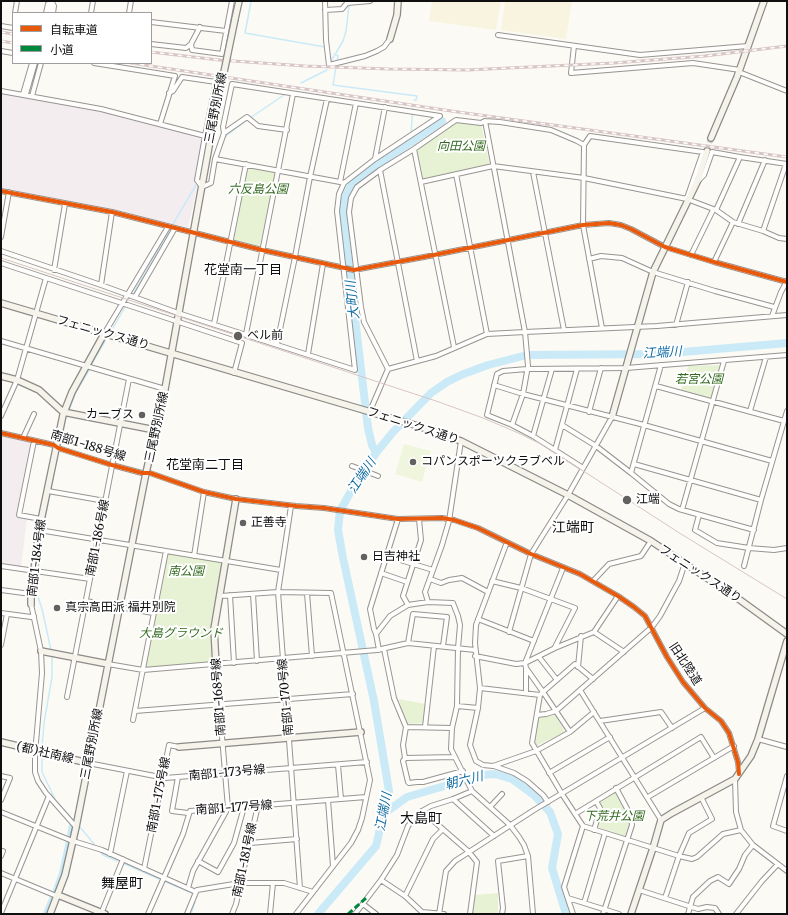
<!DOCTYPE html>
<meta charset="utf-8">
<style>
body{margin:0}
#map{position:relative;width:788px;height:915px;overflow:hidden;background:#fcfaf4;font-family:Merriweather,"Noto Sans JP",serif}
canvas{display:block}
.frame{position:absolute;inset:0;border:2px solid #0f0f0f;pointer-events:none}
.legend{position:absolute;left:12px;top:12px;width:140px;height:52px;box-sizing:border-box;background:#fff;border:1px solid #9f9f9f;margin:0;padding:5px 7px;list-style:none;font-size:12px;color:#0f0f0f}
.legend li{display:flex;align-items:center;gap:8px;height:20px}
.legend b{width:20px;border:1px solid #9f9f9f}
</style>
<div id="map">
<canvas width="788" height="915"></canvas>
<div class="frame"></div>
<ul class="legend">
<li><b style="height:5px;background:#e8590c"></b>自転車道</li>
<li><b style="height:5px;background:#00873e"></b>小道</li>
</ul>
</div>
<script>
const context = document.querySelector('canvas').getContext('2d');
context.lineJoin = 'round';
function paint(path, color) { context.fillStyle = color; context.fill(path, 'evenodd'); }
const toPath = rows => new Path2D(rows.map(r => 'M' + r).join(''));
function stroke(path, color, width, dash) { context.strokeStyle = color; context.lineWidth = width; context.lineCap = dash ? 'butt' : 'round'; context.setLineDash(dash || []); context.stroke(path); }
function write(font, color, halo, rows, align = 'center') {
  context.font = font + ' Merriweather,"Noto Sans JP",serif'; context.lineWidth = 4; context.setLineDash([]); context.textBaseline = 'middle'; context.strokeStyle = halo; context.fillStyle = color; for (const [text, x, y, turn = 0] of rows) {
    context.save(); context.translate(x, y); context.rotate((+turn || 0) * Math.PI / 180); context.textAlign = isNaN(turn) ? turn : align; if (halo) context.strokeText(text, 0, 0); context.fillText(text, 0, 0); context.restore();
  }
}
const industrial = toPath([
 [1,93,99,110,203,137,195,184,197,188,188,227,1,189],
 [1,435,29,441,31,444,16,517,27,519,21,567,1,564]
]);
const farmland = toPath([
 [432,1,501,1,496,30,429,21],
 [505,1,572,1,566,39,501,30]
]);
const green = toPath([
 [456,120,481,123,490,166,423,180,414,149],
 [247,167,276,172,260,247,233,240],
 [720,365,711,398,681,390,688,366],
 [169,553,222,562,223,564,211,630,213,661,212,662,146,668,145,666,167,554],
 [399,699,426,704,424,723,405,724],
 [555,715,565,732,536,746,535,740,538,718],
 [617,791,630,817,631,823,627,837,596,826,599,803],
 [498,893,498,914,472,914,475,895]
]);
const pitch = toPath([
 [404,444,431,451,422,482,395,474]
]);
const stream = toPath([
 [251,1,245,33,325,47],
 [336,53,343,41,346,31,349,6],
 [334,54,338,56,337,62],
 [331,61,334,56],
 [336,67,333,85,417,96,416,100,414,100],
 [301,83,327,70],
 [413,108,411,133,416,140],
 [250,118,284,95],
 [223,140,227,135,246,121],
 [173,224,196,185],
 [133,294,169,231],
 [113,328,125,307],
 [91,365,105,341],
 [69,410,76,392,89,370],
 [60,445,66,416],
 [51,489,58,452],
 [43,528,50,494],
 [38,568,43,533],
 [36,585,38,574],
 [36,591,42,609,51,650],
 [42,748,44,723,52,677,52,656],
 [42,757,42,772,56,801,73,820],
 [80,827,94,844],
 [101,853,103,855,117,861],
 [125,864,159,879],
 [166,882,192,893],
 [191,914,195,902]
]);
const canal = toPath([
 [69,837,71,826],
 [54,893,61,874,68,842],
 [45,914,52,897]
]);
const river = toPath([
 [376,453,372,445,368,428,361,369,343,217,345,198,351,186,361,176,442,121],
 [385,813,407,797,482,775,495,774,512,779,534,795,550,812,558,834,552,868,566,914],
 [318,914,376,846,389,791,374,701,343,558,338,530,340,511,355,484,376,453,393,432,431,393,447,382,461,375,488,365,527,355,659,354,787,343]
]);
const secondaryTunnel = toPath([
 [707,151,711,138]
]);
const street = toPath([
 [325,1,326,40,329,65,365,56,377,51,384,47,390,39],
 [325,10,342,9,347,3,370,1],
 [15,13,17,1],
 [46,13,48,4,52,2,54,6,53,13],
 [49,13,52,2],
 [91,13,93,1],
 [129,13,131,1],
 [151,22,226,31],
 [1,26,13,28],
 [200,27,191,44,192,50,222,54,232,1],
 [498,35,640,55,748,46],
 [151,44,186,48,191,44],
 [574,46,571,73,693,63,740,70],
 [1,51,13,53],
 [94,63,175,76,160,124],
 [739,72,787,91],
 [1,91,101,109,205,136,197,180,202,187,211,183,215,159,224,133,223,127,232,84,440,116,375,159,344,183],
 [169,93,173,91,182,77,216,82,205,136],
 [23,94,32,63],
 [26,94,35,63],
 [32,96,41,63],
 [485,121,525,332,487,334,436,356,388,369,364,322,361,307,349,212,351,198,357,187,380,170,414,149,456,120,481,123,485,121,500,122,551,130,577,141,584,145],
 [224,133,247,117,258,126,287,130],
 [414,149,454,347],
 [215,159,340,182,356,103],
 [375,159,385,107],
 [380,170,417,361],
 [533,172,564,330],
 [456,174,487,334],
 [699,180,704,175,712,152,740,157],
 [421,182,493,166,584,178,687,199,716,210,733,222,763,231,779,238,787,239],
 [1,191,112,212,262,250,354,270,424,257,583,225,609,223,621,225,631,229,665,247,714,262,787,282],
 [716,210,740,157,787,164],
 [738,224,765,160],
 [763,231,786,164],
 [1,237,9,192],
 [1,251,101,285,178,313,355,370,337,211,339,194,344,183,340,182],
 [691,255,713,210],
 [589,259,601,256,622,258,653,272,715,291,774,307],
 [714,262,733,222],
 [1,263,242,343,234,373],
 [54,270,65,204],
 [101,285,112,212],
 [135,297,175,228],
 [772,316,781,292,787,281],
 [214,324,246,164],
 [676,325,688,282],
 [602,328,583,225,584,145,590,136,703,152,687,198],
 [104,334,168,227],
 [246,334,293,94],
 [1,341,165,389],
 [277,344,295,257,310,177,327,99],
 [308,354,323,264],
 [661,365,631,473,669,504,679,509,754,530],
 [494,385,523,394,644,425,772,461],
 [656,386,784,421],
 [370,411,388,369],
 [750,411,766,357],
 [589,412,601,368],
 [1,416,17,380,46,278],
 [512,425,523,394,528,366,525,332,657,326,787,315],
 [562,425,596,446,631,473],
 [1,433,54,445,58,448,112,465,142,473,150,473,204,492,236,499,296,506,324,508,398,519,442,518,454,520,478,528,531,554,580,574,618,596,634,607,645,616,667,657,683,682,705,708,721,721,729,733,738,762,739,772],
 [533,436,552,369],
 [23,438,34,414],
 [34,441,19,515,41,519],
 [555,450,577,369],
 [634,464,761,500],
 [352,466,378,476],
 [583,468,533,436,512,425,487,415,497,374,503,371,527,369,626,368,787,355],
 [48,491,105,501],
 [291,506,278,592,300,888],
 [682,510,724,361],
 [699,515,695,530,717,543,749,548,774,550,787,548],
 [39,530,281,570],
 [507,542,476,625,475,643,480,688,478,708,470,745,476,761,483,765,493,766,536,751,570,732,594,712],
 [194,556,204,492],
 [387,556,433,570],
 [1,566,90,579],
 [744,566,761,500,787,411],
 [563,568,525,663,526,668,543,692,540,695,532,743,562,794,583,826,679,856,692,859,697,857,723,834,741,830],
 [381,573,407,582],
 [430,579,441,583,449,580,462,578,488,592],
 [492,581,521,588,575,608,555,647],
 [593,581,609,564,641,556,651,541],
 [1,590,31,594],
 [307,593,312,656],
 [253,594,257,661],
 [230,595,234,663],
 [220,596,278,592,331,593,370,780,362,818,358,830,351,843,296,914],
 [86,601,153,613],
 [428,602,425,592,442,545,449,521,461,441],
 [31,604,41,651,42,673,35,754,35,772,38,781,46,793,76,827],
 [408,605,403,596,421,540,419,519],
 [1,613,31,617,34,616],
 [478,619,534,641],
 [509,632,531,554,568,495,612,417],
 [594,632,618,596],
 [376,634,374,629,370,609,398,519],
 [408,643,413,614,447,617,443,646],
 [1,645,7,614],
 [384,649,394,698,406,727,403,745,405,758,455,757],
 [379,650,376,634,390,616,408,605,428,602,453,603,458,616,460,625,458,648,457,706,452,728,451,749,472,791,510,825,519,837,524,845,528,856,533,914],
 [475,656,516,664,525,663,555,648,594,632,624,652],
 [539,657,557,680],
 [108,664,143,670,377,650,408,643,475,650],
 [578,667,581,636],
 [480,688,540,695],
 [580,690,661,820],
 [526,693,526,668],
 [67,697,129,379],
 [457,706,478,708],
 [135,711,353,694],
 [537,715,546,714,556,711,652,627,660,616,679,581,685,563],
 [133,720,166,551],
 [600,721,661,712,672,728],
 [406,727,452,728],
 [425,727,434,646],
 [570,732,543,692,575,664,593,679],
 [758,739,787,747],
 [405,758,403,761,408,782,409,783,417,782,423,782,463,771],
 [88,763,165,778,367,762],
 [338,765,341,799],
 [494,766,514,773,527,781,543,795,548,802],
 [549,773,610,737],
 [1,776,10,778,1,800],
 [787,776,773,826,787,831],
 [178,777,172,811,188,813],
 [735,779,736,812,741,830,753,845,787,871],
 [648,797,734,746],
 [453,799,494,836],
 [328,800,333,866],
 [490,807,502,794],
 [422,811,468,851,477,862,470,914],
 [1,812,70,840,102,850,196,892],
 [575,814,701,737,714,758],
 [594,830,600,810,600,808,596,801],
 [250,843,297,839],
 [110,854,127,771],
 [1,856,3,851],
 [198,861,218,872,234,843,244,807],
 [144,869,169,745,179,747],
 [1,873,54,895,58,895],
 [381,880,405,896,422,912,444,914],
 [188,888,193,871,228,808,216,665],
 [639,890,698,909,707,907,715,908,719,914],
 [196,892,197,890,240,883,284,883,313,892],
 [405,896,433,839,443,829],
 [568,898,619,914],
 [665,898,679,856,689,833,712,819,701,797],
 [584,903,605,833],
 [363,904,376,914],
 [1,913,49,796],
 [101,914,123,859],
 [148,914,183,834,190,811,366,797],
 [187,914,196,892],
 [232,914,236,904,258,805],
 [270,914,273,883],
 [355,914,381,880,397,855,408,826,415,818,422,811,431,806,453,799,472,791],
 [439,914,446,871,455,861,534,810,705,708],
 [502,914,503,908,498,861,528,856],
 [573,914,564,887,583,826],
 [603,914,632,825,631,816,616,788],
 [688,914,693,897,710,881,718,877,729,884,739,869,745,855,753,845],
 [736,914,762,881,778,864]
]);
const secondary = toPath([
 [235,19,239,1],
 [390,39,397,15,398,1],
 [711,138,737,77,764,1],
 [1,303,418,426,461,441,568,495,651,541,740,600,787,634],
 [1,376,17,380,39,390,63,412,155,430],
 [612,417,653,272,698,180,707,151],
 [31,604,31,594,39,530,63,415,72,392,104,334],
 [41,651,108,664],
 [216,665,214,629,236,499],
 [1,742,88,763],
 [179,747,361,732],
 [58,895,105,914],
 [50,914,65,875,76,827,146,473,165,389,212,130],
 [631,914,653,848,661,820,672,813,735,779,751,756,758,739,787,641]
]);
const tram = toPath([
 [1,258,439,402,483,418,516,432,543,445,681,534,787,599]
]);
const rail = toPath([
 [1,32,13,34],
 [1,41,13,43],
 [151,52,219,60,305,66,389,69,467,70,614,63,705,56,787,46],
 [131,63,458,112,787,157]
]);
const secondaryBridge = toPath([
 [212,130,235,19]
]);
const quiet = toPath([
 [348,914,366,898]
]);
const cycleway = toPath([
 [1,191,112,212,262,250,354,270,424,257,583,225,609,223,621,225,631,229,665,247,714,262,787,282],
 [1,433,54,445,58,448,112,465,142,473,150,473,204,492,236,499,296,506,324,508,398,519,442,518,454,520,478,528,531,554,580,574,618,596,634,607,645,616,667,657,683,682,705,708,721,721,729,733,738,762,739,774]
]);
const markers = [
 [238,336,5,"#62615f"],
 [142,415,4,"#62615f"],
 [413,462,4,"#62615f"],
 [627,500,5,"#62615f"],
 [243,523,4,"#62615f"],
 [364,557,4,"#62615f"],
 [57,608,4,"#62615f"]
];
const streetNames = [
 ["三尾野別所線",216,108,-79],
 ["フェニックス通り",103,333,16],
 ["フェニックス通り",413,426,18],
 ["三尾野別所線",157,427,-78],
 ["南部1-188号線",88,446,17],
 ["南部1-186号線",98,538,-79],
 ["南部1-184号線",37,558,-83],
 ["フェニックス通り",700,574,33],
 ["旧北陸道",685,664,57],
 ["南部1-168号線",219,697,-94],
 ["南部1-170号線",286,697,-95],
 ["三尾野別所線",92,744,-79],
 ["(都)社南線",45,753,13],
 ["南部1-173号線",227,773,-5],
 ["南部1-175号線",159,795,-79],
 ["南部1-177号線",234,808,-4],
 ["南部1-181号線",245,860,-78]
];
const parkNames = [
 ["向田公園",461,147],
 ["六反島公園",258,190],
 ["若宮公園",699,380],
 ["南公園",186,572],
 ["大島グラウンド",181,634],
 ["下荒井公園",614,817]
];
const poiNames = [
 ["ベル前",247,336],
 ["カーブス",134,415,"right"],
 ["コパンスポーツクラブベル",421,462],
 ["江端",636,500],
 ["正善寺",251,523],
 ["日吉神社",372,557],
 ["真宗高田派 福井別院",65,608]
];
const neighbourhoodNames = [
 ["花堂南一丁目",243,270],
 ["花堂南二丁目",205,465]
];
const waterNames = [
 ["大町川",353,300,-96],
 ["江端川",662,353,-3],
 ["江端川",362,476,-56],
 ["朝六川",464,781,-14],
 ["江端川",384,812,-79]
];
const quarterNames = [
 ["江端町",573,528],
 ["大島町",421,819],
 ["舞屋町",122,884]
];
paint(industrial, '#f3edf0');
paint(farmland, '#f9f4e0');
paint(green, '#e7f2d4');
paint(pitch, '#f0f6dd');
stroke(stream, '#caeaf7', 1.5);
stroke(canal, '#caeaf7', 4.5);
stroke(river, '#caeaf7', 8);
stroke(secondaryTunnel, '#d8d7d2', 5.5, [5.5, 3]);
stroke(street, '#969592', 6);
stroke(secondary, '#8c8b89', 8);
stroke(street, '#fffefd', 4);
stroke(secondary, '#f5f3ea', 5.5);
stroke(tram, '#d8c5c6', 1);
stroke(rail, '#d8c5c6', 3);
stroke(rail, '#fff', 1.5, [4.5]);
stroke(secondaryBridge, '#8c8b89', 8, []);
stroke(secondaryBridge, '#f5f3ea', 5.5);
stroke(quiet, '#00873e', 3, [6, 3]);
stroke(cycleway, '#e8590c', 4);
for (const [x, y, r, color] of markers) { const dot = new Path2D(); dot.arc(x, y, r, 0, 2 * Math.PI); context.fillStyle = color; context.fill(dot); stroke(dot, '#fff', 1.5); }
write('12px', '#0f0f0f', '#fff', streetNames);
write('italic 12px', '#31691d', '#fff', parkNames);
write('12px', '#0f0f0f', '#fff', poiNames, 'left');
write('13px', '#0f0f0f', '#fff', neighbourhoodNames);
write('italic 13px', '#146ea4', '#fff', waterNames);
write('14px', '#0f0f0f', '#fff', quarterNames);
</script>
